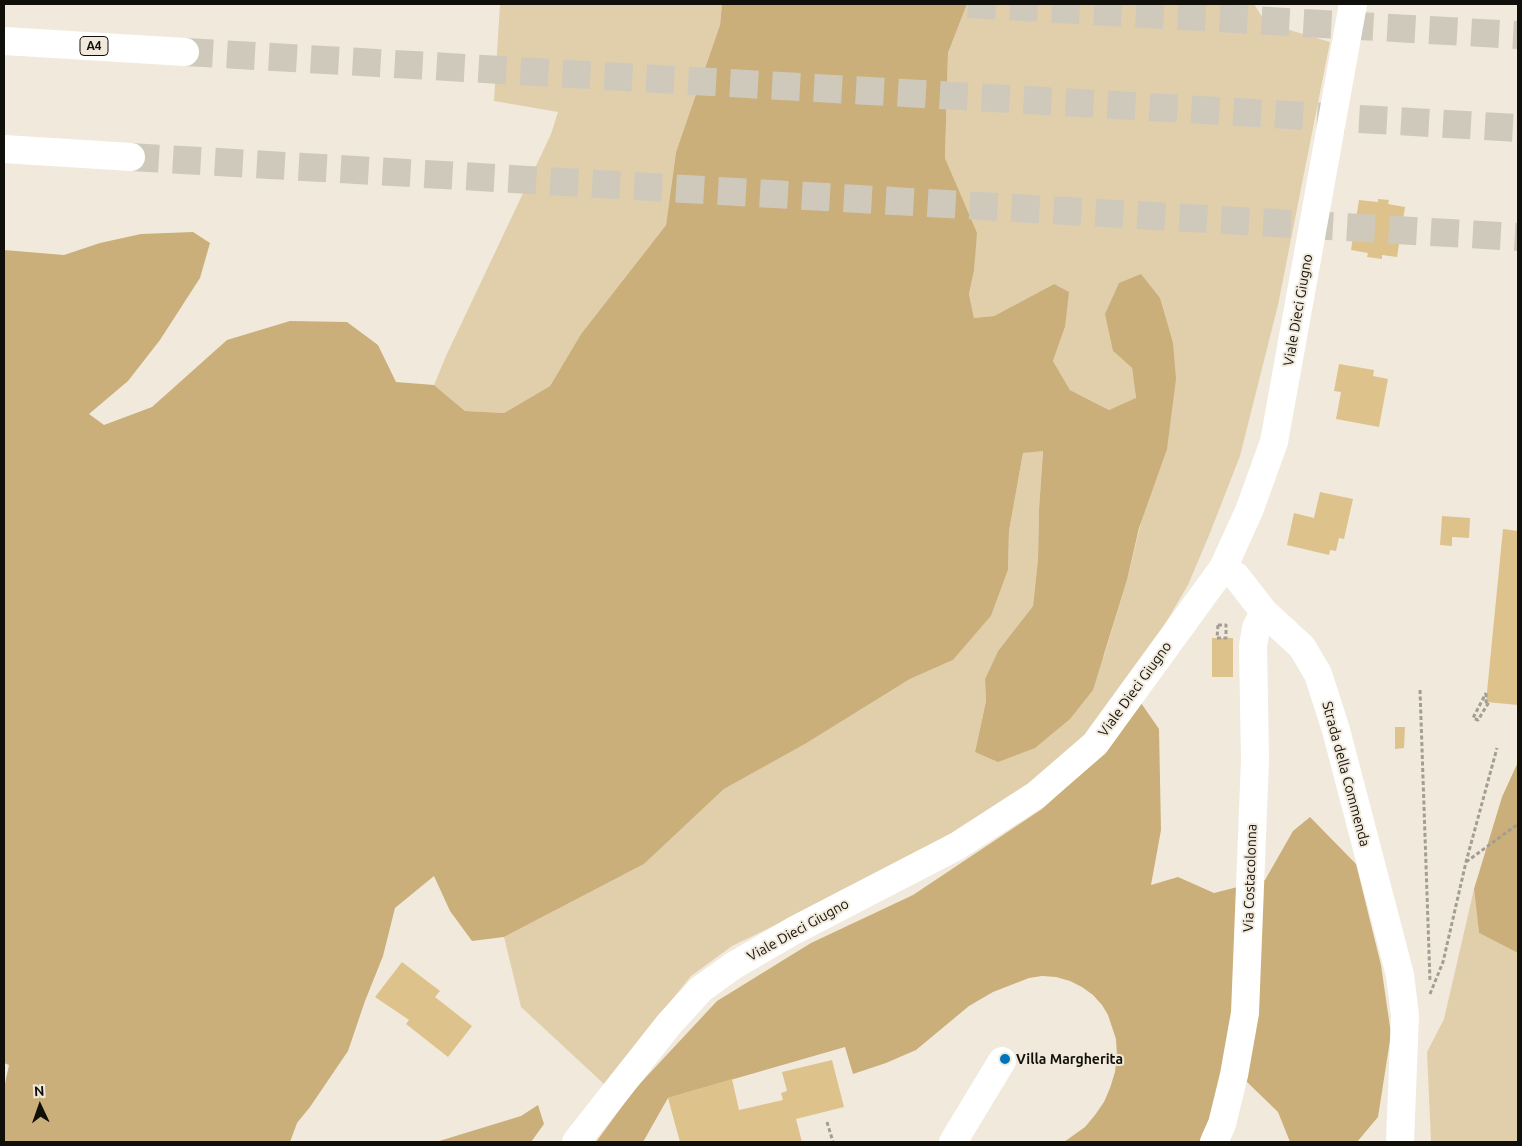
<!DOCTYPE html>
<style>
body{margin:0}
#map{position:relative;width:1522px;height:1146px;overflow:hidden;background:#f1eadc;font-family:Ubuntu,sans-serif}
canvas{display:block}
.frame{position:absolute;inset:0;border:5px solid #110f0a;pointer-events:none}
.north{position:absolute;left:15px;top:1081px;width:50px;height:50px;-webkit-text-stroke:4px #f1eadc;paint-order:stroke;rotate:357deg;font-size:14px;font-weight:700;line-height:20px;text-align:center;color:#110f0a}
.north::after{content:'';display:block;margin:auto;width:18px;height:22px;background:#110f0a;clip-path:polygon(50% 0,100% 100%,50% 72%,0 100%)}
</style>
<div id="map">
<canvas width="1522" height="1146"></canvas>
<div class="frame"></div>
<div class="north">N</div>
</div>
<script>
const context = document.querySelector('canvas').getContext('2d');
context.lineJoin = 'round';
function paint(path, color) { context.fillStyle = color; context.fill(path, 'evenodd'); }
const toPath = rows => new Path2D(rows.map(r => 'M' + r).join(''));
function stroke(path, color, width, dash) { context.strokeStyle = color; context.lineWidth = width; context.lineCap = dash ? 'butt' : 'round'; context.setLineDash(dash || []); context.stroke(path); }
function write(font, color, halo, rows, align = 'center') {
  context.font = font + ' Ubuntu,sans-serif'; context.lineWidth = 4; context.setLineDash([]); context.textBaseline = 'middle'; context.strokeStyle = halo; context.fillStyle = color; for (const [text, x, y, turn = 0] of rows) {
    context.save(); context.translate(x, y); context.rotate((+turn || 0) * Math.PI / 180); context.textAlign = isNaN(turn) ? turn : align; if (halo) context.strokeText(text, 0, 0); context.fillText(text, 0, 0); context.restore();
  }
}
const green = toPath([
 [500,4,722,4,720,25,676,152,666,225,581,334,550,386,504,413,465,411,434,385,446,356,551,134,558,112,494,101],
 [967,4,1254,4,1266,23,1330,42,1278,305,1240,456,1210,533,1188,585,1135,675,1070,753,983,817,825,901,732,946,691,976,604,1084,521,1007,504,937,644,864,724,789,805,744,910,679,953,660,991,616,1008,570,1009,531,1023,453,1043,450,1039,509,1038,559,1033,606,998,651,985,679,986,701,975,752,1104,656,1127,580,1176,379,1113,351,1132,368,1136,399,1109,410,1070,390,1053,361,1065,327,1054,284,994,316,974,318,969,294,974,271,976,233,945,158,948,53],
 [1474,889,1479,933,1518,953,1518,1142,1431,1142,1427,1052,1444,1019]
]);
const forest = toPath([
 [722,4,967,4,948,53,945,158,977,233,974,271,969,294,974,318,994,316,1054,284,1069,292,1065,327,1053,361,1070,390,1109,410,1136,398,1132,368,1113,351,1105,314,1119,283,1141,274,1160,298,1173,343,1176,379,1167,449,1139,528,1127,580,1093,690,1070,719,1035,748,998,762,975,752,986,701,985,679,998,651,1033,606,1038,559,1039,509,1043,451,1023,453,1009,531,1008,570,991,616,953,660,910,679,805,744,724,789,644,864,504,937,472,941,450,911,434,876,395,908,383,956,365,1001,348,1051,310,1107,297,1123,290,1142,4,1142,4,1088,9,1065,4,1063,4,250,64,255,100,243,141,234,193,232,210,243,200,278,160,340,128,381,89,414,104,425,152,407,227,340,290,321,347,322,378,345,396,382,434,385,465,411,504,413,550,386,581,334,666,225,676,152,720,25],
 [1141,703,1159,729,1161,830,1151,885,1178,877,1214,893,1265,880,1293,831,1310,817,1356,864,1381,965,1391,1034,1378,1117,1357,1142,1290,1142,1278,1112,1247,1082,1209,1124,1199,1142,1064,1142,1085,1127,1095,1115,1104,1102,1110,1088,1115,1072,1117,1056,1116,1039,1108,1015,1102,1005,1093,995,1082,987,1070,981,1056,977,1042,976,1029,978,993,992,969,1006,916,1050,886,1063,853,1074,845,1047,668,1098,643,1142,596,1142,634,1090,717,1001,811,943,913,895,1042,809,1107,751],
 [1518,762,1518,953,1479,933,1474,889,1502,797],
 [538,1105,544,1124,531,1142,436,1142,521,1116]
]);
const building = toPath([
 [1378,199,1389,200,1388,204,1405,207,1397,257,1382,255,1382,259,1367,257,1368,253,1351,250,1359,200,1378,202],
 [1339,364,1374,370,1373,376,1388,379,1379,427,1336,419,1341,392,1334,391],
 [1320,492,1353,499,1344,539,1339,538,1336,551,1330,550,1329,555,1287,545,1294,513,1314,518],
 [1442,516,1470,518,1469,538,1452,537,1452,546,1440,545],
 [1503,529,1518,531,1518,705,1486,702],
 [1212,638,1233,638,1233,677,1212,677],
 [1395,727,1405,727,1404,748,1395,749],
 [402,962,440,991,435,997,472,1026,448,1057,406,1024,409,1020,375,997],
 [832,1060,844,1107,796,1119,802,1142,680,1142,668,1098,732,1079,739,1110,783,1100,781,1093,787,1091,782,1072]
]);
const highwayTunnel = toPath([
 [968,4,1518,35],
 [185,52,1518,128],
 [131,157,1518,237]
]);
const path = toPath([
 [1218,625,1226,625,1226,638,1217,638,1218,625],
 [1420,690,1430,981],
 [1486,693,1486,702,1489,702,1478,720,1473,718,1486,693],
 [1466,862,1518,824],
 [1430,994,1443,962,1466,862,1497,748],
 [827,1122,833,1142]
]);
const minor = toPath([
 [1223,568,1236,576,1264,612,1302,647,1318,674,1336,730,1400,975,1405,1015,1400,1142],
 [953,1142,1002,1061],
 [1214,1142,1222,1124,1234,1075,1245,1013,1255,760,1253,646,1256,628,1264,612]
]);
const major = toPath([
 [576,1142,669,1024,701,989,733,966,793,931,957,846,1036,795,1095,744,1223,568,1249,511,1274,442,1353,4]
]);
const highway = toPath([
 [4,41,185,52],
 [4,149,131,157]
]);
const markers = [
 [1005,1059,6,"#0074be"]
];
const shields = [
 [94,46,28]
];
const shieldNames = [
 ["A4",94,46]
];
const streetNames = [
 ["Viale Dieci Giugno",1298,310,-80],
 ["Viale Dieci Giugno",1135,689,-54],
 ["Strada della Commenda",1346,774,75],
 ["Via Costacolonna",1250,878,-88],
 ["Viale Dieci Giugno",798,930,-29]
];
const poiNames = [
 ["Villa Margherita",1016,1059]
];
paint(green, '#e1cfac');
paint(forest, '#caaf7a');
paint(building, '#ddc28c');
stroke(highwayTunnel, '#cfc9bc', 28, [28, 14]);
stroke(path, '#a39e93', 3, [4, 2.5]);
stroke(minor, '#fff', 28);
stroke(major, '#fff', 28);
stroke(highway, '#fff', 28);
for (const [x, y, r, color] of markers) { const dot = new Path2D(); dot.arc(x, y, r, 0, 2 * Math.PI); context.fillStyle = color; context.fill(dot); stroke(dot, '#f1eadc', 2); }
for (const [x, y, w] of shields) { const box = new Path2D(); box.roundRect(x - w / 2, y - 9.5, w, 19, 4); context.fillStyle = '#f1eadc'; context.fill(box); stroke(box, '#110f0a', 1); }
write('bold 12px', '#110f0a', null, shieldNames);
write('14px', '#110f0a', '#f1eadc', streetNames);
write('bold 14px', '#110f0a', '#f1eadc', poiNames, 'left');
</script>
